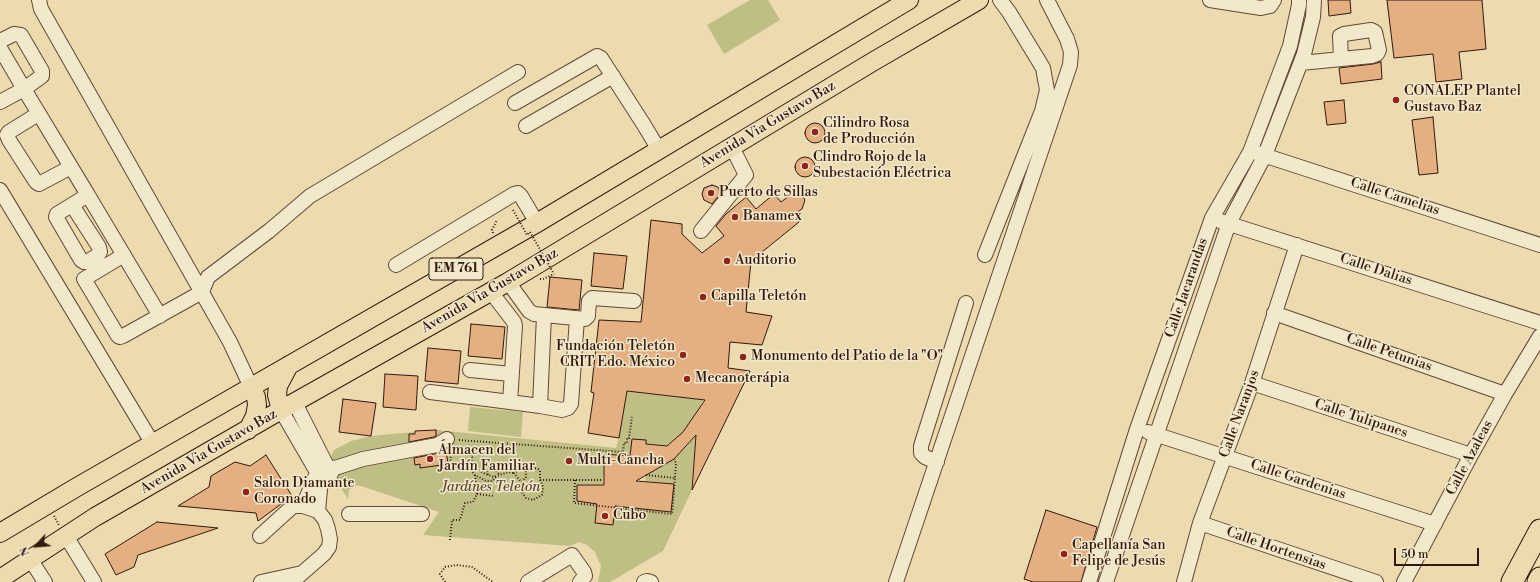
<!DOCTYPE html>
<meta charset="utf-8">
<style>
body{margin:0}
#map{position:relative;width:1540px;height:582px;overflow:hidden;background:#ebdbaf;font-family:"Libre Bodoni",serif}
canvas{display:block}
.north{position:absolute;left:16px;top:526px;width:40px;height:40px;-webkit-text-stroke:3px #f2e8cb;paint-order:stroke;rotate:244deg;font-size:11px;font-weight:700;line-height:16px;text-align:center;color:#34180e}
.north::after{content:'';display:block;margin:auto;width:14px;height:18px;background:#34180e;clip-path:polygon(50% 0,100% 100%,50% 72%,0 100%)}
.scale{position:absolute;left:1394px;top:548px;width:85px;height:18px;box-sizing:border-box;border:2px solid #34180e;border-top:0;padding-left:5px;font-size:12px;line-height:14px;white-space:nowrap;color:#34180e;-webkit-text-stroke:3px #f2e8cb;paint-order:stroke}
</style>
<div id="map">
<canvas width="1540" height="582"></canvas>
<div class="north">N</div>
<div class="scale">50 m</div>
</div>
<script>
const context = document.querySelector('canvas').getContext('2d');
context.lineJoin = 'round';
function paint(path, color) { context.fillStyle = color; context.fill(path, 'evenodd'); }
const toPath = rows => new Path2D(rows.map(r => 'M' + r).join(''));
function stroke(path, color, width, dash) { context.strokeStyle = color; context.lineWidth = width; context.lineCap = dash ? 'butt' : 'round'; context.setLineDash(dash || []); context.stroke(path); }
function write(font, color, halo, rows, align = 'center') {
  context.font = font + ' "Libre Bodoni",serif'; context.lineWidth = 3; context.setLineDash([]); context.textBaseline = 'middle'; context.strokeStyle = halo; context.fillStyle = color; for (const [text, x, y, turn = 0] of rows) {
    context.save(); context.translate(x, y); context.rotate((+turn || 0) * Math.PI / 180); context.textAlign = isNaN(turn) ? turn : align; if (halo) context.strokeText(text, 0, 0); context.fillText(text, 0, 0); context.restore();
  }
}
const green = toPath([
 [750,0,768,0,780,20,724,54,707,25],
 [627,391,703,400,700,408,683,432,667,446,646,444,633,439,630,456,604,454,603,484,578,485,577,501,671,512,674,484,645,481,646,474,681,451,691,441,696,434,691,492,663,551,610,582,598,582,601,566,595,552,587,545,579,542,570,546,423,535,439,512,358,485,349,490,348,499,335,479,329,460,334,450,351,441,371,436,436,430,616,448,619,438],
 [470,407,523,412,521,437,468,431]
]);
const building = toPath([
 [1328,0,1350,0,1351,13,1329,16,1328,0],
 [1387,0,1482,0,1486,49,1459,52,1462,79,1436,82,1433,54,1394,58,1387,0],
 [1381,62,1382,79,1341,84,1339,68,1373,64,1381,62],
 [1344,100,1346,123,1327,125,1324,102,1344,100],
 [1433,117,1438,173,1419,175,1412,120,1433,117],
 '805 133a10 10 0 1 1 20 0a10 10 0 1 1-20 0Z',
 '795 167a10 10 0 1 1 20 0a10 10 0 1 1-20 0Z',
 [712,185,718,187,721,193,712,204,704,200,702,194,704,188,712,185],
 [793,193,802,195,805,200,802,209,793,215,799,222,751,261,746,312,772,316,762,345,730,342,728,368,750,371,692,490,696,435,674,459,636,481,674,484,671,512,615,506,613,525,595,523,597,504,577,501,577,485,604,485,604,454,630,456,632,439,646,440,646,444,667,446,683,432,705,400,627,391,619,438,588,433,594,393,591,392,599,320,641,322,651,220,682,224,682,234,702,253,724,236,716,226,726,214,746,197,756,209,774,194,781,202,793,193],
 [594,253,627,256,623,289,591,286,594,253],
 [550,277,582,280,579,310,547,307,550,277],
 [471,324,505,327,502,359,468,356,471,324],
 [428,348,461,351,458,384,425,381,428,348],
 [385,374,418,376,416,410,383,407,385,374],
 [343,399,376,403,371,436,339,432,343,399],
 [436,430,436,436,434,437,409,442,409,434,415,434,415,431,436,430],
 [446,450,448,464,420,468,420,464,415,465,414,458,439,453,446,450],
 [266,455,292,496,258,521,256,513,178,506,209,487,211,476,235,462,250,466,266,455],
 [1046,510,1097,527,1081,582,1033,582,1024,579,1046,510],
 [157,522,218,528,138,555,134,567,116,575,105,554,157,522]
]);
const path = toPath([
 [493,233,492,230,497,220],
 [540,279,543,279,554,274],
 [459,440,623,452,624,443,627,443,627,438,629,438,632,417],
 [469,468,461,471,453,466,450,459,453,452,458,448,463,449,468,451,472,457,471,466],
 [488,475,486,470,488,467,495,470,500,475],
 [646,475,675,478,676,463,674,459],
 [496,477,492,481,486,481,475,475,469,468,474,466,483,473,494,477,508,472,514,473],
 [540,480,543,487,542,495,533,500,526,498,521,491,521,485,523,480,526,478,526,470,530,467,538,469,540,471,540,480,603,480],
 [575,480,574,503,672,514,675,478],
 [522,483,514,473,524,467,530,467],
 [477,494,494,496],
 [54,516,59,525],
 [450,540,452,520,460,520,465,503,473,502,477,494,475,475],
 [445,582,440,574,445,567,456,565,472,567,493,582]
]);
const minor = toPath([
 [39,0,41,9,230,342,251,387],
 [1210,0,1261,8,1270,6,1274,0],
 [0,41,14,34,21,35,42,71,42,76,24,89,0,102],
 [0,48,24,89,88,195],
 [1301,63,1372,56,1377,54,1379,50,1375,32,1371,30,1344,34,1340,36,1341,59],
 [515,103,597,56,601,58,644,125,659,150],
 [38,114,9,132,7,135,9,140,36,182,39,184,71,167],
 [526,126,613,76],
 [1257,153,1540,245],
 [0,190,153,444],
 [72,205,99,247,100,252,98,255,87,262,84,262,81,260,56,217,57,214,88,195,160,316],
 [1220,221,1540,323],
 [701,231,746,175,732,147],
 [124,255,84,279,118,336,120,337,123,336,202,292,208,277,269,231,310,196,518,72],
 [985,255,1042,111,1047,90,1043,68,1009,12,1000,0],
 [396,265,514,194,518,193,521,196,537,223],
 [508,282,529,311,534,314,585,319,588,316,589,301,592,298,634,301],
 [1274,313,1505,394],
 [544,315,540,406,562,410,568,408,571,404,577,318],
 [470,370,511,374],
 [1252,383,1471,455],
 [430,392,510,402,515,326,514,322,491,292],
 [510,402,540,406],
 [295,403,331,474],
 [281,410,321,479],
 [1148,432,1435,524],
 [937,462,925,457,921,453,921,446,966,303],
 [303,506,317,473,327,467,335,468,363,459,437,445,447,439],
 [318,511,321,479,328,476],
 [349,514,422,514],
 [1200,523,1376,582],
 [66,536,94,582],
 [260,536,293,506,303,506,318,511,325,520,328,529,330,539,329,547,324,554,292,582],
 [30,559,45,582],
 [261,582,302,573],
 [528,582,572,555,584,572,585,576,580,582],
 [644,582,647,581,651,582],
 [896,582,1070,65,1071,52,1067,39,1047,0],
 [1089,582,1137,429,1212,218,1250,152,1290,46,1299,5,1299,0],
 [1106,582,1229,223,1265,155,1304,54,1313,17,1314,0],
 [1184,582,1200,523,1252,383,1297,245],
 [1404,582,1471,455,1505,394,1540,336]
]);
const major = toPath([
 [281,410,277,395,278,386,289,365],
 [248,430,255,416,257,405,256,397,251,387],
 [0,533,77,487,537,223,909,0],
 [0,579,95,517,281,410,508,282,874,61,979,0]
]);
const highway = toPath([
 [1512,582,1540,530],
 [1538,582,1540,578]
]);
const pathBridge = toPath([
 [513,210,527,235,530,232,554,274]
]);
const markers = [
 [1396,100,4,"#8f2418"],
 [815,132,4,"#8f2418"],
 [805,166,4,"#8f2418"],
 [711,193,4,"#8f2418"],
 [735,217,4,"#8f2418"],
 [727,261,4,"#8f2418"],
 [703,297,4,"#8f2418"],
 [683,355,4,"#8f2418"],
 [743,357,4,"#8f2418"],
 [687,379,4,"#8f2418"],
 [430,459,4,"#8f2418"],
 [569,461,4,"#8f2418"],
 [246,492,4,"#8f2418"],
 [605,516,4,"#8f2418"],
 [1064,554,4,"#8f2418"]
];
const shields = [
 [456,269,54]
];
const shieldNames = [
 ["EM 761",456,269]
];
const poiNames = [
 ["CONALEP Plantel",1404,92],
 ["Gustavo Baz",1404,108],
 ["Cilindro Rosa",823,124],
 ["de Producción",823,140],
 ["Clindro Rojo de la",813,158],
 ["Subestación Eléctrica",813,174],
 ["Puerto de Sillas",719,193],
 ["Banamex",743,217],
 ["Auditorio",735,261],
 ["Capilla Teletón",711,297],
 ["Fundación Teletón",675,347,"right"],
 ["CRIT Edo. México",675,363,"right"],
 ["Monumento del Patio de la \"O\"",751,357],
 ["Mecanoterápia",695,379],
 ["Álmacen del",438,451],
 ["Jardín Familiar",438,467],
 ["Multi-Cancha",577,461],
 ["Salon Diamante",254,484],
 ["Coronado",254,500],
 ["Cubo",613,516],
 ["Capellanía San",1072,546],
 ["Felipe de Jesús",1072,562]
];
const streetNames = [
 ["Avenida Via Gustavo Baz",768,125,-31],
 ["Calle Camelias",1395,197,18],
 ["Calle Dalias",1376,270,18],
 ["Calle Jacarandas",1187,288,-71],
 ["Avenida Via Gustavo Baz",490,291,-30],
 ["Calle Petunias",1389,353,19],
 ["Calle Naranjos",1240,414,-70],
 ["Calle Tulipanes",1361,419,18],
 ["Avenida Via Gustavo Baz",209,452,-30],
 ["Calle Azaleas",1470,458,-62],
 ["Calle Gardenias",1298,480,18],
 ["Calle Hortensias",1276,549,19]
];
const parkNames = [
 ["Jardínes Teletón",491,488]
];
paint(green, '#bfbe85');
paint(building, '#e4af81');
stroke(building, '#34180e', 1);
stroke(minor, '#624936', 16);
stroke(major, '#34180e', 20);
stroke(highway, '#34180e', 23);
stroke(path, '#34180e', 2, [1, 2]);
stroke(minor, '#f2e8cb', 14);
stroke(major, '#ebdbaf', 18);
stroke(highway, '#ebdbaf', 21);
stroke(pathBridge, '#34180e', 2, [1, 2]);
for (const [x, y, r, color] of markers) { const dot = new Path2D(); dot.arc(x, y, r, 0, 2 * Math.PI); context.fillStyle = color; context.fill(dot); stroke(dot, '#f2e8cb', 1.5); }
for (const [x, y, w] of shields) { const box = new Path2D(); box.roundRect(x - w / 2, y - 11, w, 22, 3); context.fillStyle = '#f2e8cb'; context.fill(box); stroke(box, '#34180e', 1); }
write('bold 13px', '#34180e', null, shieldNames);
write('14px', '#34180e', '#f2e8cb', poiNames, 'left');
write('14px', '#34180e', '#f2e8cb', streetNames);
write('italic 14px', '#5e4a32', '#f2e8cb', parkNames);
</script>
